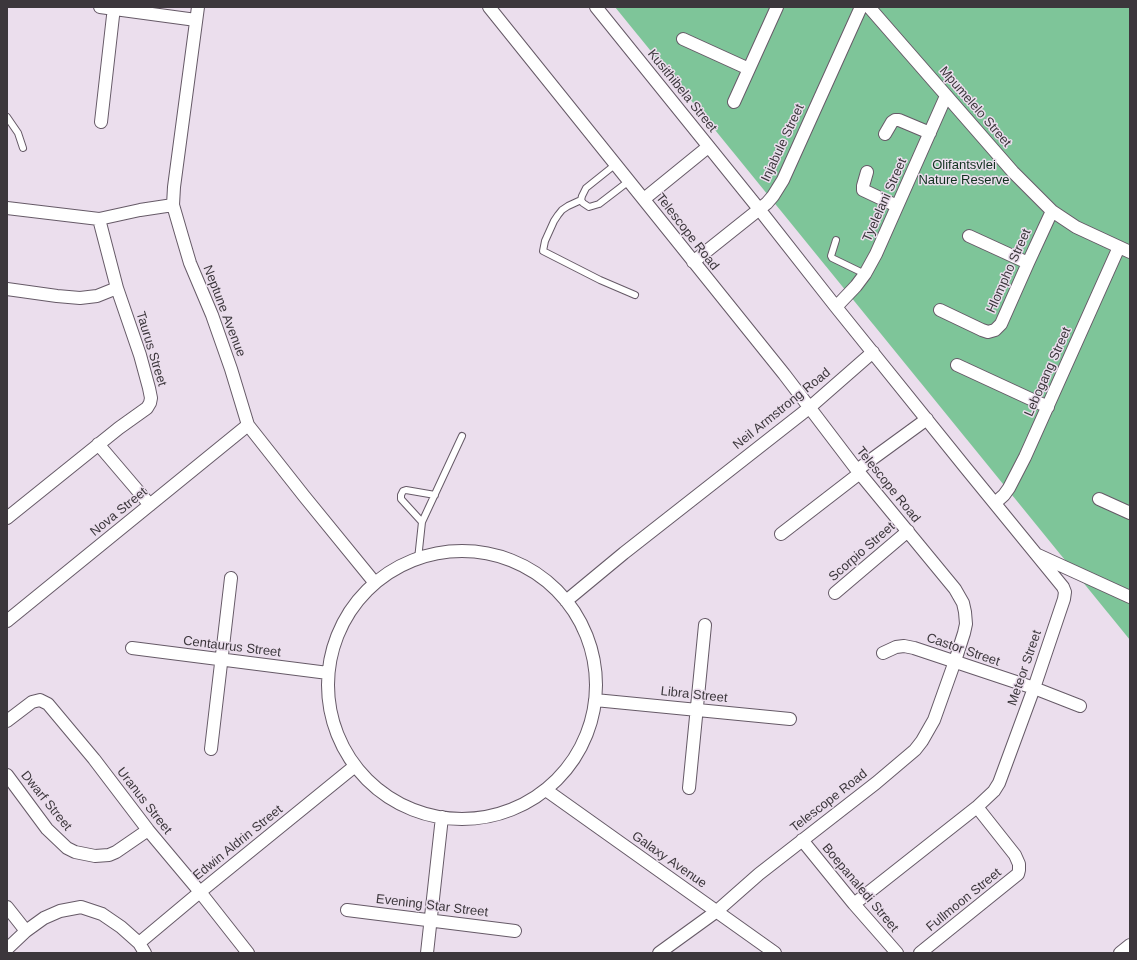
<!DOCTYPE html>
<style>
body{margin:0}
#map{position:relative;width:1137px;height:960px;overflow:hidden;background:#ebdeed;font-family:Helvetica,sans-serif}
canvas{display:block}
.frame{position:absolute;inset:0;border:8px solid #3c373c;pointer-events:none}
</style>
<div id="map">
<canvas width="1137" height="960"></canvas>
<div class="frame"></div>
</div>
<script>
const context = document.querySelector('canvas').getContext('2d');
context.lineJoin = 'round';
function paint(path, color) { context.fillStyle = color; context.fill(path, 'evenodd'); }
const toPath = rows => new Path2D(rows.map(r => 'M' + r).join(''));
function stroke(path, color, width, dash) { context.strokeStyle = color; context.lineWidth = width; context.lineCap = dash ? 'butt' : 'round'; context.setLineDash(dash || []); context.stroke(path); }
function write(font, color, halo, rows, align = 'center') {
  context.font = font + ' Helvetica,sans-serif'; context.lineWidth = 3; context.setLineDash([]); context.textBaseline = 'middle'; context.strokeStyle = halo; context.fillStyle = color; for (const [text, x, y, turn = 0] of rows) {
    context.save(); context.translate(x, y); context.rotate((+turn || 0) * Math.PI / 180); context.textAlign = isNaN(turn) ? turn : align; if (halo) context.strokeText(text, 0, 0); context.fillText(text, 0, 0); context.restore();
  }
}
const green = toPath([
 [615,7,1130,7,1130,640]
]);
const lane = toPath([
 [7,117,18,133,23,148],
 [616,164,586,188,582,196,581,200,583,203,589,207,599,204,629,181],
 [581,200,568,206,562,210,558,215,554,221,545,241,543,251,600,280,635,295],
 [836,240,831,256,832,258,865,274],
 [422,522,401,499,401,495,403,491,406,490,435,495],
 [418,559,422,522,462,436]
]);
const street = toPath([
 [100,7,196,20],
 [198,7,174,187,173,205,182,236,190,263,212,315,231,369,248,425,304,496,375,583],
 [489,7,784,374,857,470,955,589,963,603,965,612,966,624,964,633,955,661,934,720,922,741,915,750,876,783,759,874,717,911,659,953],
 [596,7,759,209,836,307,965,467,1063,587,1065,592,1064,599,1034,688,999,783,994,791,977,807,854,904],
 [869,7,1013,172,1052,211,1076,227,1130,252],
 [683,39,749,69],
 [734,102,777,7],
 [101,122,114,7],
 [885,134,892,122,895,120,899,120,930,133],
 [867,172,863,186,863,190,897,206],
 [644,199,708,147],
 [7,208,99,219,140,210,173,205],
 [969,236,1028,263],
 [693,262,767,203,773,196,783,180,861,7],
 [7,289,57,296,80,298,97,296,117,288],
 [836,307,856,286,865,274,876,254,946,96],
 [940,310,982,330,988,332,995,330,1001,324,1028,263,1052,211],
 [957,365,1048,407],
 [98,444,150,505],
 [857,470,927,419],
 [1099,499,1130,513],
 [995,503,1004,495,1009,488,1025,457,1119,247],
 [7,518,119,428,147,408,150,403,151,398,149,388,140,355,117,288,99,219],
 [781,534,860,473],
 '328 685a134 134 0 1 1 268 0a134 134 0 1 1-268 0Z',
 [1038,555,1130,597],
 [835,593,908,531],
 [566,601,624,553,809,408,873,352],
 [7,621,248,425],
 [132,648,328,673],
 [883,653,896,647,904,646,914,648,1034,688,1080,706],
 [595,700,790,719],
 [7,721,32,702,40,700,48,704,94,759,148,830,200,892,248,953],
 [211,749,231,578],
 [7,775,47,829,67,848,75,852,95,856,109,855,116,852,148,830],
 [689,788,705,625],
 [546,790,775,953],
 [802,840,854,904,897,953],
 [7,907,26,931],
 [347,910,515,931],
 [139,943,200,892,355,766],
 [7,949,26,931,44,918,60,911,81,907,102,914,121,927,139,943,145,953],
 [427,953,442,817],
 [920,953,1013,878,1018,874,1019,870,1019,864,1015,855,977,807],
 [1120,953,1130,945]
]);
const streetNames = [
 ["Kusithibela Street",682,91,51],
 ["Mpumelelo Street",975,107,49],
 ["Injabule Street",783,143,-65],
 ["Tyelelani Street",885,200,-66],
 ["Telescope Road",687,232,52],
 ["Hlompho Street",1009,271,-66],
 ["Neptune Avenue",224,311,69],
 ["Taurus Street",151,349,73],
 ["Lebogang Street",1048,372,-66],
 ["Neil Armstrong Road",782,409,-39],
 ["Telescope Road",888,485,51],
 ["Nova Street",119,512,-39],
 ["Scorpio Street",862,552,-41],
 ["Centaurus Street",232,647,7],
 ["Castor Street",963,650,19],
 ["Meteor Street",1025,668,-71],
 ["Libra Street",694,695,6],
 ["Dwarf Street",46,801,51],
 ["Uranus Street",144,801,52],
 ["Telescope Road",829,801,-38],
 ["Edwin Aldrin Street",238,843,-39],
 ["Galaxy Avenue",669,860,35],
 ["Boepanaledi Street",860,888,50],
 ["Fullmoon Street",964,900,-39],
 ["Evening Star Street",432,906,7]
];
const parkNames = [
 ["Olifantsvlei",964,165],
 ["Nature Reserve",964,180]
];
paint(green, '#7ec599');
stroke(lane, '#665a67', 8);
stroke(street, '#665a67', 14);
stroke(lane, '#fff', 6);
stroke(street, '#fff', 12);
write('13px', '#3c373c', '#ebdeed', streetNames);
write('13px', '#11311f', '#ebdeed', parkNames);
</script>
